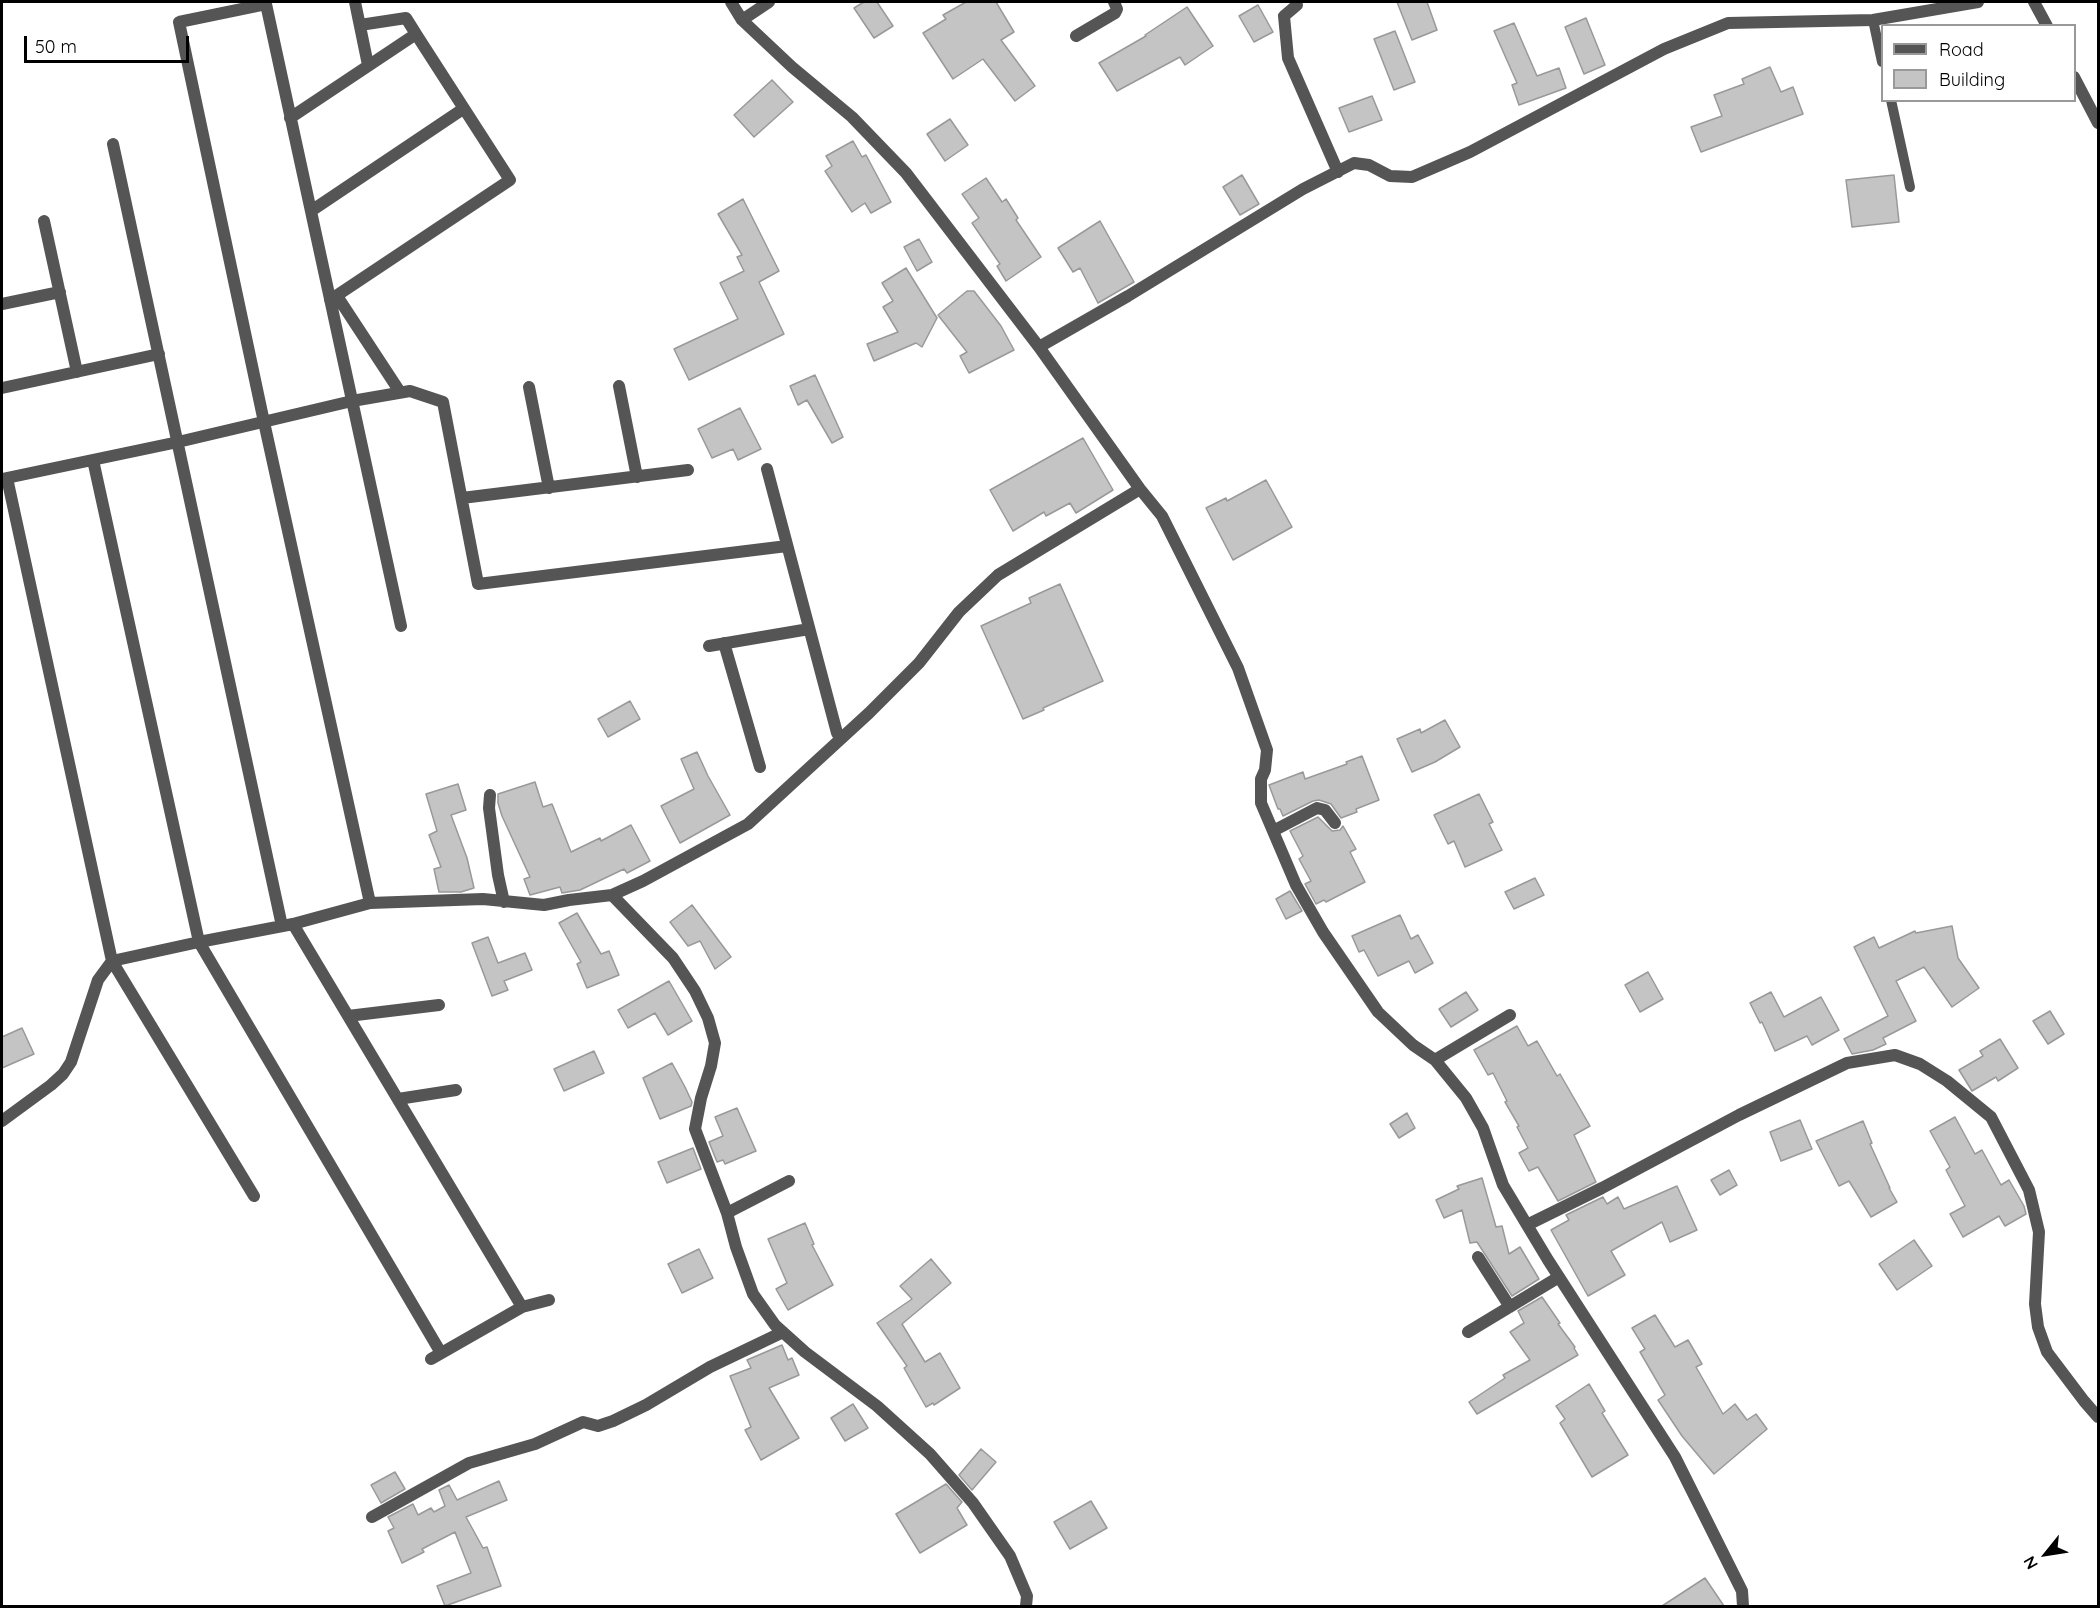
<!DOCTYPE html>
<style>
body{margin:0}
#map{position:relative;width:2100px;height:1608px;overflow:hidden;background:#fff;font-family:Quicksand,sans-serif}
canvas{display:block}
.frame{position:absolute;inset:0;border:3px solid #000;pointer-events:none}
.legend{position:absolute;left:1881px;top:24px;width:195px;height:78px;box-sizing:border-box;background:#fff;border:2px solid #999;margin:0;padding:8px 10px;list-style:none;font-size:18px;color:#000}
.legend li{display:flex;align-items:center;gap:12px;height:30px}
.legend b{width:30px;border:2px solid #999}
.north{position:absolute;left:2016px;top:1524px;width:60px;height:60px;-webkit-text-stroke:4px #fff;paint-order:stroke;rotate:240deg;font-size:16px;font-weight:700;line-height:24px;text-align:center;color:#000}
.north::after{content:'';display:block;margin:auto;width:21px;height:27px;background:#000;clip-path:polygon(50% 0,100% 100%,50% 72%,0 100%)}
.scale{position:absolute;left:24px;top:36px;width:165px;height:27px;box-sizing:border-box;border:3px solid #000;border-top:0;padding-left:8px;font-size:18px;line-height:21px;white-space:nowrap;color:#000;-webkit-text-stroke:4px #fff;paint-order:stroke}
</style>
<div id="map">
<canvas width="2100" height="1608"></canvas>
<div class="frame"></div>
<ul class="legend">
<li><b style="height:8px;background:#555"></b>Road</li>
<li><b style="height:16px;background:#c4c4c4"></b>Building</li>
</ul>
<div class="north">N</div>
<div class="scale">50 m</div>
</div>
<script>
const context = document.querySelector('canvas').getContext('2d');
context.lineJoin = 'round';
function paint(path, color) { context.fillStyle = color; context.fill(path, 'evenodd'); }
const toPath = rows => new Path2D(rows.map(r => 'M' + r).join(''));
function stroke(path, color, width, dash) { context.strokeStyle = color; context.lineWidth = width; context.lineCap = dash ? 'butt' : 'round'; context.setLineDash(dash || []); context.stroke(path); }
const building = toPath([
 [864,2,877,2,893,26,874,38,854,8,864,2],
 [966,2,996,2,1014,32,1001,40,1035,86,1015,101,983,59,953,79,923,33,946,19,943,15,966,2],
 [1397,2,1427,2,1437,30,1412,40,1397,2],
 [1258,5,1273,32,1254,42,1239,16,1258,5],
 [1187,7,1213,46,1185,65,1180,57,1117,91,1099,63,1146,36,1145,35,1187,7],
 [1586,18,1605,65,1584,74,1565,27,1586,18],
 [1514,23,1537,76,1559,68,1566,88,1519,105,1512,85,1517,83,1494,31,1514,23],
 [1395,31,1415,82,1394,90,1374,39,1395,31],
 [1770,67,1781,92,1793,87,1803,114,1701,152,1691,127,1722,116,1714,95,1744,84,1742,79,1770,67],
 [772,80,793,102,754,137,734,115,772,80],
 [1372,96,1382,120,1349,132,1339,108,1372,96],
 [950,119,968,145,945,161,927,134,950,119],
 [853,141,862,157,866,155,891,202,871,213,865,203,852,212,825,171,832,166,826,156,853,141],
 [1242,175,1259,204,1240,215,1223,187,1242,175],
 [1894,175,1899,222,1852,227,1846,180,1894,175],
 [986,178,1002,202,1006,199,1018,218,1016,220,1041,257,1006,281,997,266,1000,264,972,223,979,218,962,194,986,178],
 [743,199,779,271,759,282,784,334,689,380,674,349,738,319,720,283,744,271,737,257,742,255,718,214,743,199],
 [1100,221,1134,282,1098,303,1080,268,1073,272,1058,248,1100,221],
 [919,239,932,262,917,271,904,247,919,239],
 [906,268,937,318,922,347,916,343,874,361,867,344,898,332,883,307,893,301,882,283,906,268],
 [967,291,974,291,1001,326,1014,350,969,373,960,356,967,352,938,315,967,291],
 [815,375,843,437,832,443,807,400,798,405,790,386,815,375],
 [740,408,761,449,738,460,733,449,712,458,698,429,740,408],
 [1083,438,1113,490,1076,513,1070,503,1046,516,1044,512,1013,531,990,490,1083,438],
 [1266,480,1292,527,1233,560,1206,508,1226,498,1227,501,1266,480],
 [1060,584,1103,681,1043,708,1044,710,1023,719,981,626,1031,603,1029,598,1060,584],
 [630,701,640,719,608,737,598,719,630,701],
 [1445,720,1460,747,1435,762,1412,772,1397,739,1420,729,1421,733,1445,720],
 [697,752,708,776,730,815,680,843,661,806,694,789,681,759,697,752],
 [1362,756,1379,800,1356,809,1357,812,1341,818,1331,804,1319,800,1313,801,1283,816,1280,809,1278,809,1269,785,1303,772,1305,779,1347,764,1346,762,1362,756],
 [535,782,543,807,552,804,571,852,600,838,601,841,631,825,650,861,627,873,624,869,580,890,562,893,560,887,530,895,524,879,530,877,502,816,498,803,498,794,535,782],
 [458,784,466,810,451,815,467,858,474,888,461,892,439,892,434,869,441,867,429,835,437,831,426,794,458,784],
 [1479,794,1493,822,1489,824,1502,850,1465,867,1454,841,1448,844,1434,815,1479,794],
 [1318,817,1332,831,1340,830,1343,826,1356,849,1350,852,1365,882,1326,902,1324,900,1316,904,1305,884,1311,881,1299,859,1303,856,1290,831,1318,817],
 [1535,878,1544,895,1514,909,1505,892,1535,878],
 [1290,891,1302,911,1286,919,1276,899,1290,891],
 [692,905,731,957,715,969,700,941,688,946,670,922,692,905],
 [577,913,601,954,609,951,619,975,587,988,577,964,581,962,559,923,577,913],
 [1400,915,1411,939,1418,935,1433,963,1415,973,1409,961,1378,976,1364,950,1359,952,1352,936,1400,915],
 [1952,926,1958,958,1979,988,1952,1007,1924,967,1896,981,1916,1021,1883,1038,1886,1044,1873,1050,1852,1054,1844,1039,1888,1016,1854,947,1874,937,1879,948,1915,931,1916,933,1952,926],
 [488,937,498,963,525,953,532,970,504,981,508,990,492,996,472,943,488,937],
 [1648,972,1663,999,1640,1012,1625,985,1648,972],
 [669,981,692,1021,668,1035,655,1013,628,1028,618,1010,669,981],
 [1466,992,1478,1010,1451,1027,1439,1009,1466,992],
 [1771,992,1784,1017,1821,997,1839,1030,1812,1045,1807,1036,1775,1051,1762,1022,1760,1023,1750,1003,1771,992],
 [2050,1011,2064,1034,2048,1044,2033,1021,2050,1011],
 [1517,1026,1528,1046,1537,1041,1557,1076,1560,1074,1590,1126,1574,1135,1596,1182,1558,1201,1538,1167,1529,1171,1519,1153,1528,1148,1517,1127,1519,1126,1505,1102,1507,1101,1493,1073,1488,1075,1474,1050,1517,1026],
 [22,1028,34,1054,2,1068,2,1037,22,1028],
 [2000,1039,2018,1068,1998,1081,1996,1077,1972,1091,1959,1070,1983,1056,1980,1051,2000,1039],
 [594,1051,604,1073,564,1091,554,1069,594,1051],
 [672,1063,685,1087,692,1102,691,1106,660,1119,643,1078,672,1063],
 [737,1108,756,1151,725,1164,723,1160,717,1162,709,1142,723,1136,715,1117,737,1108],
 [1407,1113,1415,1128,1399,1138,1390,1124,1407,1113],
 [1955,1117,1975,1154,1982,1150,2001,1185,2009,1180,2024,1206,2026,1214,2005,1226,1999,1216,1963,1237,1950,1214,1965,1206,1946,1170,1950,1167,1930,1131,1955,1117],
 [1800,1120,1812,1149,1781,1161,1770,1132,1800,1120],
 [1863,1121,1872,1143,1870,1144,1890,1188,1889,1188,1897,1202,1871,1217,1849,1181,1839,1186,1816,1141,1863,1121],
 [693,1148,701,1169,667,1183,658,1162,693,1148],
 [1729,1170,1737,1185,1720,1195,1711,1180,1729,1170],
 [1482,1178,1496,1227,1502,1226,1509,1254,1520,1247,1539,1279,1512,1296,1477,1242,1470,1243,1462,1210,1444,1218,1436,1200,1459,1189,1457,1186,1482,1178],
 [1677,1186,1697,1230,1670,1242,1662,1222,1611,1251,1625,1275,1588,1296,1551,1230,1569,1220,1566,1215,1603,1197,1607,1204,1618,1197,1624,1209,1677,1186],
 [805,1223,814,1244,812,1245,833,1285,788,1310,776,1289,787,1283,768,1239,805,1223],
 [1914,1240,1932,1266,1897,1290,1879,1264,1914,1240],
 [699,1249,713,1278,682,1293,668,1264,699,1249],
 [931,1259,951,1283,902,1324,925,1362,940,1353,960,1388,934,1405,933,1403,926,1407,904,1368,907,1366,877,1323,912,1299,900,1286,931,1259],
 [1542,1297,1560,1323,1558,1324,1575,1347,1574,1348,1578,1355,1477,1414,1469,1402,1505,1378,1503,1375,1530,1360,1510,1332,1524,1323,1518,1311,1542,1297],
 [1655,1315,1675,1347,1688,1340,1702,1364,1696,1367,1723,1414,1735,1404,1747,1420,1756,1414,1767,1429,1714,1474,1682,1436,1658,1400,1665,1395,1640,1352,1645,1349,1632,1328,1655,1315],
 [782,1345,788,1360,792,1358,799,1375,769,1388,799,1438,761,1460,745,1430,751,1427,730,1376,751,1368,747,1360,782,1345],
 [1589,1384,1605,1411,1602,1413,1628,1455,1592,1477,1560,1423,1565,1419,1556,1406,1589,1384],
 [853,1404,868,1428,845,1441,831,1418,853,1404],
 [981,1449,996,1462,972,1490,959,1475,981,1449],
 [395,1472,405,1489,381,1503,371,1485,395,1472],
 [499,1481,507,1500,466,1517,483,1548,487,1547,501,1586,445,1606,437,1586,471,1573,455,1532,422,1549,424,1552,402,1563,388,1531,394,1528,388,1517,413,1504,418,1515,431,1508,434,1512,445,1506,439,1490,449,1485,457,1500,499,1481],
 [946,1484,962,1502,957,1508,967,1525,920,1553,896,1514,946,1484],
 [1091,1501,1107,1528,1070,1549,1054,1522,1091,1501],
 [1705,1578,1724,1606,1662,1606,1705,1578]
]);
const lane = toPath([
 [1873,20,1882,62],
 [1891,100,1910,187]
]);
const street = toPath([
 [355,2,368,65],
 [731,2,742,20,792,67,852,117,906,173,1039,347,1140,489,1162,516,1238,668,1267,750,1265,770,1261,779,1261,803,1296,885,1323,932,1378,1012,1413,1045,1435,1060,1466,1098,1483,1128,1503,1185,1548,1260,1675,1457,1742,1591,1743,1606],
 [2034,2,2047,26],
 [1297,5,1284,16,1288,58,1338,172],
 [742,20,769,2],
 [360,25,406,18,416,34],
 [1076,36,1115,13,1117,9,1114,2],
 [2074,77,2098,123],
 [290,118,416,34,510,180,330,300],
 [113,144,282,926],
 [311,211,463,109],
 [44,221,77,372],
 [337,296,400,392],
 [2,304,60,292],
 [1039,347,1128,296,1303,189,1354,163,1369,165,1390,176,1412,177,1470,152,1664,49,1728,23,1873,20,1978,2],
 [619,386,637,477],
 [529,387,549,488],
 [2,388,159,354],
 [93,460,199,942,441,1353],
 [767,469,837,733],
 [7,478,112,961,254,1196],
 [2,479,178,442,352,401,410,391,443,402,478,584,787,546],
 [462,498,688,470],
 [724,643,760,767],
 [709,646,809,629],
 [490,795,489,808,498,875,504,902],
 [1273,831,1317,808,1325,810,1335,823],
 [612,895,673,958,695,991,708,1018,715,1043,711,1066,701,1098,695,1129,727,1213,736,1247,753,1294,775,1325,805,1352,877,1406,930,1454,973,1503,1010,1556,1027,1596,1026,1606],
 [370,903,264,422,179,22,266,4,401,626],
 [293,924,522,1307],
 [348,1016,439,1005],
 [1435,1060,1510,1015],
 [398,1099,456,1090],
 [2,1121,51,1085,63,1074,71,1062,98,980,112,961,199,942,293,924,370,903,483,899,544,905,569,900,612,895,643,881,748,824,869,713,919,663,959,612,998,575,1140,489],
 [727,1213,789,1181],
 [1527,1225,1602,1188,1739,1115,1847,1063,1895,1055,1920,1064,1947,1081,1991,1117,2029,1190,2039,1232,2035,1304,2038,1327,2047,1352,2084,1401,2098,1417],
 [1478,1257,1510,1307],
 [1468,1332,1559,1277],
 [431,1359,522,1307,549,1300],
 [372,1517,469,1463,535,1444,583,1422,598,1426,613,1421,646,1405,710,1367,783,1332]
]);
paint(building, '#c4c4c4');
stroke(building, '#999', 1.5);
stroke(lane, '#555', 10);
stroke(street, '#555', 12);
</script>
